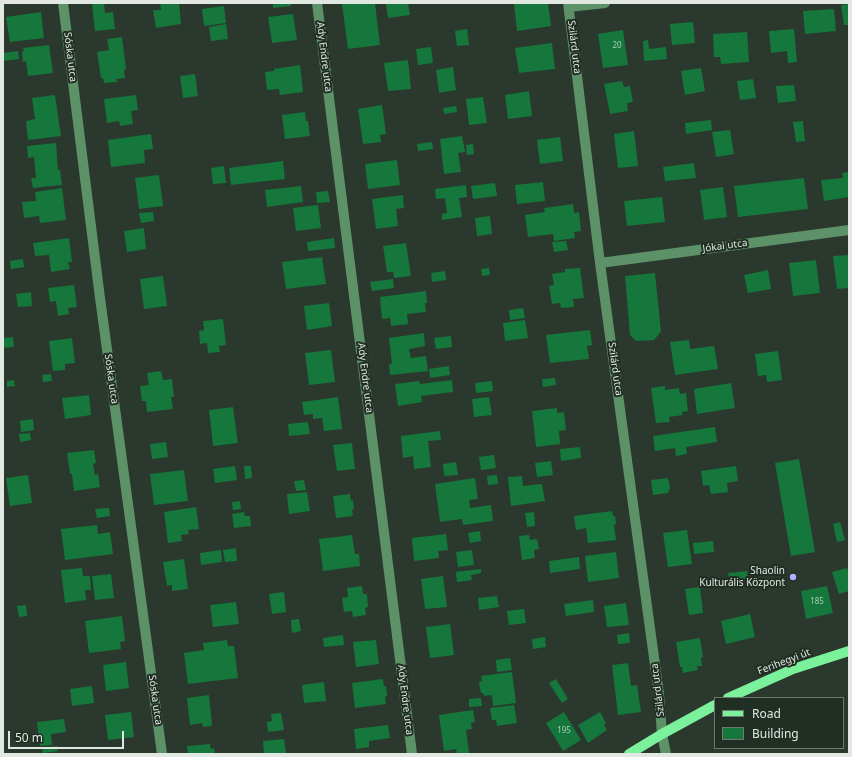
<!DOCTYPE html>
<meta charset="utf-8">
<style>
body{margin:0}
#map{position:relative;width:852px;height:757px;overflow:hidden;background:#2b382d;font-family:"Noto Sans",sans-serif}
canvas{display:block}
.frame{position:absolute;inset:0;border:4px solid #e0e8e1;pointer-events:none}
.legend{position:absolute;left:714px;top:697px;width:130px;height:52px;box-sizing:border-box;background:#212e23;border:1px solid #6d786f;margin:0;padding:5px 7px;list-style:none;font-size:12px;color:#e0e8e1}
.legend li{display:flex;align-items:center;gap:8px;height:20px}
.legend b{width:20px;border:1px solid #6d786f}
.scale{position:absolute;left:8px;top:731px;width:116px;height:18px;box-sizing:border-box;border:2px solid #e0e8e1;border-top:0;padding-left:5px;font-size:12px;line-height:14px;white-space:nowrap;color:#e0e8e1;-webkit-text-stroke:3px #212e23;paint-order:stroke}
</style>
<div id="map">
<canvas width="852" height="757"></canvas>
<div class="frame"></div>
<ul class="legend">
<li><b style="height:5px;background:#7cf19c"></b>Road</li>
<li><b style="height:11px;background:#15773b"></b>Building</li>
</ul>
<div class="scale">50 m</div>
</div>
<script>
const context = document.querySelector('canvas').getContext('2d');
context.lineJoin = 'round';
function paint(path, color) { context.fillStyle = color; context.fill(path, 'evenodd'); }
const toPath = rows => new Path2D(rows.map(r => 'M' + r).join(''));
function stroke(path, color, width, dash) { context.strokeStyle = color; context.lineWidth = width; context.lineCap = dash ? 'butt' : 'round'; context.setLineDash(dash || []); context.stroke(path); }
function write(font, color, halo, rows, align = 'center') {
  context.font = font + ' "Noto Sans",sans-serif'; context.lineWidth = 4; context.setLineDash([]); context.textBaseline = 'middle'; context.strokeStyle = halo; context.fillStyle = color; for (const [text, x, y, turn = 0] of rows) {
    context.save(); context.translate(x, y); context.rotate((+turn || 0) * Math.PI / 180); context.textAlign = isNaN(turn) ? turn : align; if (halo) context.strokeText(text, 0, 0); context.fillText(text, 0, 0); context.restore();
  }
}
const building = toPath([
 [104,3,105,13,113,12,115,29,95,31,92,4],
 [160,3,179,3,181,24,156,28,153,10,161,10],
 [273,3,291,3,291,6,273,8],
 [353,3,375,3,380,45,348,49,342,4],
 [393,3,408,3,410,15,388,18,386,4],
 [520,3,548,3,551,26,517,31,514,4],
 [849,4,849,25,844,25,841,5],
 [224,6,226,23,204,26,202,9],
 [834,9,836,31,805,34,803,11],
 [41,12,44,38,10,42,6,17],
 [293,14,297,40,272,43,268,17],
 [693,22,695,43,672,45,670,24],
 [226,24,228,39,211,41,209,27],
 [467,29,469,45,457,46,455,31],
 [794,29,797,62,788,63,787,51,771,53,769,31],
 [623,30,628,65,603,68,598,34],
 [747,32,749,62,721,64,720,57,714,57,713,34],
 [122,37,126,69,124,70,125,78,116,79,117,82,104,83,103,78,101,78,97,52,109,50,107,39],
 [648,40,649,49,666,47,667,59,644,61,643,41],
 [552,43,555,69,519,73,515,48],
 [49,45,53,73,28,76,26,61,23,62,22,52,24,51,23,48],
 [431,47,433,63,418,65,416,49],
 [18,51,19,59,3,61,3,53],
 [408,60,411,89,388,91,384,63],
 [300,65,303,92,280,95,279,89,267,90,265,72,274,71,274,69],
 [453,67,456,90,439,93,436,70],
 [701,68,705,91,685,95,681,71],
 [195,74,198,96,183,98,180,76],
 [753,79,756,98,740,100,737,81],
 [622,81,624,87,630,86,633,102,627,103,628,111,610,114,604,84],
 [794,85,796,101,778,103,776,86],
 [529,91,532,116,508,119,505,95],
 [55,95,61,136,28,140,26,121,35,119,32,98],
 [136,95,138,110,131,111,133,124,120,126,119,121,107,123,104,99],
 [483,97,487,123,469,125,466,99],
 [382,105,386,134,380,135,381,142,363,144,358,109],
 [456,106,457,112,444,114,443,108],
 [305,112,306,121,308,121,310,136,285,139,282,115],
 [711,120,712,130,686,134,685,123],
 [803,121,805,141,796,142,793,122],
 [730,130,734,154,716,157,712,132],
 [634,131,638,166,618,168,614,134],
 [151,134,153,149,144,150,145,163,111,167,108,140],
 [462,136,465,152,458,153,461,172,444,174,440,139],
 [560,137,563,161,540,164,537,140],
 [432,142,433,149,418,151,417,144],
 [56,143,58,170,60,170,62,185,33,188,31,178,36,178,34,157,28,158,27,146],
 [473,144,474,154,467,155,466,145],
 [397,160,400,185,368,189,365,164],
 [283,161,285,179,231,185,229,168],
 [694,163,696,178,665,181,663,167],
 [224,166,226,183,213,184,211,168],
 [849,172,849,197,824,201,821,180,843,178,842,173],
 [159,175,163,206,139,209,135,178],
 [804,178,808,209,738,217,734,186],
 [543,182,545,201,517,204,515,185],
 [495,183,497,196,473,199,471,186],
 [466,185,467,197,459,198,462,217,442,220,442,214,447,213,445,198,436,199,435,189],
 [301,186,303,202,267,207,265,190],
 [723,187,727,217,704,220,700,190],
 [62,188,66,220,40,223,39,216,24,218,22,202,36,201,35,192],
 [328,191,330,202,317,203,316,192],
 [403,195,404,208,396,209,398,226,376,229,372,199],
 [662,197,665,222,627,226,624,201],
 [573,204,574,213,579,212,581,231,574,232,575,238,554,241,553,234,528,237,525,215,545,212,544,208],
 [318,205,321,228,296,231,293,208],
 [153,212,154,221,141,223,139,213],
 [490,216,492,234,477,236,475,218],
 [144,228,146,249,127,252,124,231],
 [69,238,72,262,68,262,70,269,51,272,49,255,35,256,33,243],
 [334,238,335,248,308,251,307,242],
 [566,241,568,250,554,252,552,242],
 [406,243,411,276,394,278,393,272,387,272,383,246],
 [849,255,849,288,837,289,833,256],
 [322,257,326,284,286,289,282,262],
 [23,259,24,267,11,269,10,261],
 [816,260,820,293,793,296,789,263],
 [489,268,490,275,482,276,481,269],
 [580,268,584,298,573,299,574,307,561,308,560,303,552,304,549,286,554,285,552,274,565,272,565,269],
 [768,270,771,289,748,293,744,275],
 [445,271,446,280,432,282,431,273],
 [655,273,661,332,654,340,636,341,630,335,625,276],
 [163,276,167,306,144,309,140,279],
 [393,279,394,288,372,291,370,282],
 [74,285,77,307,68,308,69,314,58,316,56,301,50,302,48,288],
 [426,291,427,303,425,303,426,312,407,314,408,324,391,326,390,318,382,319,380,297],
 [31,292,32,306,18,307,16,294],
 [329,303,332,326,307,330,304,306],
 [523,308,525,318,510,320,509,310],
 [223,319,226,345,219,346,220,352,208,353,207,343,200,344,199,331,204,330,203,321],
 [525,320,528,338,505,341,503,323],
 [590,330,592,345,587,346,589,359,550,363,546,335],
 [424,333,425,346,409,349,411,358,426,356,428,371,390,375,389,364,392,364,389,338],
 [451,336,452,347,436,349,434,338],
 [13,337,14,347,3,348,3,338],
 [72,338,75,363,65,364,65,370,53,371,49,341],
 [689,340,690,349,714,346,718,369,675,375,670,342],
 [331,350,335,382,309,385,305,353],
 [778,351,782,380,767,382,766,375,758,376,755,354],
 [449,366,450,375,430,378,429,369],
 [161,371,163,380,172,379,174,397,171,397,173,409,147,412,146,401,142,401,140,386,149,385,147,373],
 [51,374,52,381,43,382,42,375],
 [555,378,556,385,543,387,542,379],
 [14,380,15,386,7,387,7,381],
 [452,380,453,392,421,396,422,402,398,406,395,384,419,381,420,384],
 [492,381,493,391,476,393,475,383],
 [731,383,735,408,697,414,694,389],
 [665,386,665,390,679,388,680,394,686,393,688,411,682,412,683,415,669,417,670,422,656,423,651,388],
 [89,395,91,415,65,419,62,398],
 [338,397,342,429,324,431,322,418,313,419,313,414,304,415,302,402],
 [489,397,492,415,474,417,472,399],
 [233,407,238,443,213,446,209,410],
 [557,408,557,413,564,412,566,430,559,431,560,444,536,447,532,411],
 [33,419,34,430,21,432,20,421],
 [308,422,310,434,289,436,288,424],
 [715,427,717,442,686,447,687,454,676,456,675,448,655,451,653,436],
 [440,431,441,440,428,441,431,467,414,469,413,456,403,458,401,436],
 [30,433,31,440,20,442,19,434],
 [166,442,168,457,152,459,150,444],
 [352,443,355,469,337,471,333,445],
 [580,447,581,458,561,461,560,449],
 [94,450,96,463,93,464,95,475,98,474,100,487,74,491,72,474,70,474,67,453],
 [494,455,496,468,481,470,479,457],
 [799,459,815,552,791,556,775,463],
 [551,461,553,475,537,477,535,463],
 [456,462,458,475,444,476,443,464],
 [235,466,237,480,215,483,213,469],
 [244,466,251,466,252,478,245,479],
 [736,466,738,481,727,483,728,492,711,494,709,485,703,486,701,471],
 [184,470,188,501,154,505,150,474],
 [28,475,32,503,10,506,6,478],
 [497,475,498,484,488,485,487,476],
 [522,476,523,486,542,484,545,501,511,506,508,477],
 [475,478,478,499,469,500,470,508,491,505,493,521,463,525,462,519,440,522,435,484],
 [668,478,670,488,668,493,653,495,651,480],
 [304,480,306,490,296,491,294,481],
 [307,492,310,511,289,514,287,494],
 [350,494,351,501,353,500,354,509,352,510,353,516,336,518,333,496],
 [240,501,241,509,233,510,232,502],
 [196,507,199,529,188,530,189,534,181,535,182,541,168,543,164,512],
 [109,508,110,516,97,518,95,509],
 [612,511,613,516,615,516,616,524,614,525,616,540,588,543,586,528,576,530,574,516],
 [244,512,245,516,250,516,251,526,234,528,232,514],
 [534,512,535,526,527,527,525,513],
 [840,522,845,540,837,542,833,524],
 [97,525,98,534,110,532,113,554,65,560,61,529],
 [687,530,692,564,668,567,663,533],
 [480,531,481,541,470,543,468,533],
 [446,534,448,550,438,551,439,558,414,561,412,538],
 [352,535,355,554,359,554,360,566,323,571,319,539],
 [529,535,530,540,537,539,539,549,534,550,535,558,522,560,519,536],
 [713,541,714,552,694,554,693,543],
 [236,548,237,561,225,562,223,550],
 [221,550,222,562,201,565,200,553],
 [472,550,474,565,458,567,456,552],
 [616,552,619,578,588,582,585,556],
 [579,557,580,569,550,573,549,561],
 [184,559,188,589,172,591,172,585,167,586,163,562],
 [82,568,83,576,90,576,91,590,85,590,86,600,65,603,61,570],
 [847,568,849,574,849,591,839,594,832,572],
 [481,569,481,573,471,575,472,580,457,582,456,572],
 [747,571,748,579,730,582,728,573],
 [111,574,114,598,95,600,92,576],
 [443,576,447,607,425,609,421,579],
 [362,586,363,594,367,594,368,607,365,608,366,615,353,617,352,611,344,612,342,598,348,597,347,588],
 [827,586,833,613,806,619,801,591],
 [700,587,703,613,689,615,685,589],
 [284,592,286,612,272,614,269,594],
 [497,596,499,607,479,610,478,598],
 [593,600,594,612,566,616,564,604],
 [236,602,239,624,213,627,210,605],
 [626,603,629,625,607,627,604,606],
 [26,605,27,616,19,617,17,606],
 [524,609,526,623,509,625,507,611],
 [750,614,755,637,726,644,721,621],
 [122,616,125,641,120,642,121,649,89,653,85,621],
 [299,619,301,631,292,633,291,620],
 [450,624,454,655,430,658,426,627],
 [629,633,630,643,618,644,617,635],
 [343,635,344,645,324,647,323,638],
 [545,637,546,647,533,649,532,639],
 [700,638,703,657,701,658,702,666,697,666,698,670,683,673,682,667,680,667,676,642],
 [227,640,228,646,234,646,238,678,188,684,184,653,204,650,203,643],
 [376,640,379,664,356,667,353,642],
 [510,658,512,670,497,672,496,660],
 [126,662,129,688,106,691,103,665],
 [628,663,631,686,637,685,641,712,618,715,612,665],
 [512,672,516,703,493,706,492,695,484,696,483,693,481,693,479,682,482,681,481,676],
 [383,679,384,686,386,686,387,696,385,697,386,704,355,708,352,683],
 [556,679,568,699,562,703,549,683],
 [324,682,326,701,304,703,302,685],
 [92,686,94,703,72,706,70,689],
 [209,695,212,726,203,727,202,723,190,725,187,698],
 [481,698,482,706,469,707,469,699],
 [514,705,517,723,497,726,496,720,492,720,490,708],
 [473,710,475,722,471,723,472,729,466,730,469,753,457,754,456,749,444,751,439,715],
 [131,712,134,737,108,740,105,715],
 [564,712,581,740,563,751,546,723],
 [600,712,606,723,604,724,607,730,588,743,578,725],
 [281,713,284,730,268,732,267,722,272,721,271,714],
 [64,719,66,732,51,734,52,745,40,746,37,722],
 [388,725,390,738,369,741,369,747,356,749,354,729],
 [284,739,286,754,264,754,263,741],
 [210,744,211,749,214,748,215,754,188,754,187,746],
 [57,746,58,751,43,753,42,748]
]);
const minor = toPath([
 [63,3,100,298,162,754],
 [317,3,412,754],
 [568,3,600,263,659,694,662,734,666,754],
 [569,7,605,3],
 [600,263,849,230]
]);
const major = toPath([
 [728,698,793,669,849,651],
 [629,754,662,734,715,705]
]);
const markers = [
 [793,577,4,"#aab0fc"]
];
const numberNames = [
 ["20",617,46],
 ["185",817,602],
 ["195",564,731]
];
const streetNames = [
 ["Szilárd utca",574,47,83],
 ["Sóska utca",70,57,83],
 ["Ady Endre utca",324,57,83],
 ["Jókai utca",725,246,-8],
 ["Szilárd utca",615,369,82],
 ["Ady Endre utca",365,378,83],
 ["Sóska utca",111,379,82],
 ["Ferihegyi út",784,662,-21],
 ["Szilárd utca",658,690,-97],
 ["Sóska utca",155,700,82],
 ["Ady Endre utca",405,700,83]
];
const poiNames = [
 ["Shaolin",785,571],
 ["Kulturális Központ",785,583]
];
paint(building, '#15773b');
stroke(minor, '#5d9269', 10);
stroke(major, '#7cf19c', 10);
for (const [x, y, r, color] of markers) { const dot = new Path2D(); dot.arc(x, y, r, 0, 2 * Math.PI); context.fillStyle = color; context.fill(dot); stroke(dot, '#212e23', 1.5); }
write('8px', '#adccb8', null, numberNames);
write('10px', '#e0e8e1', '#212e23', streetNames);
write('10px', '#e0e8e1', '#212e23', poiNames, 'right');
</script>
